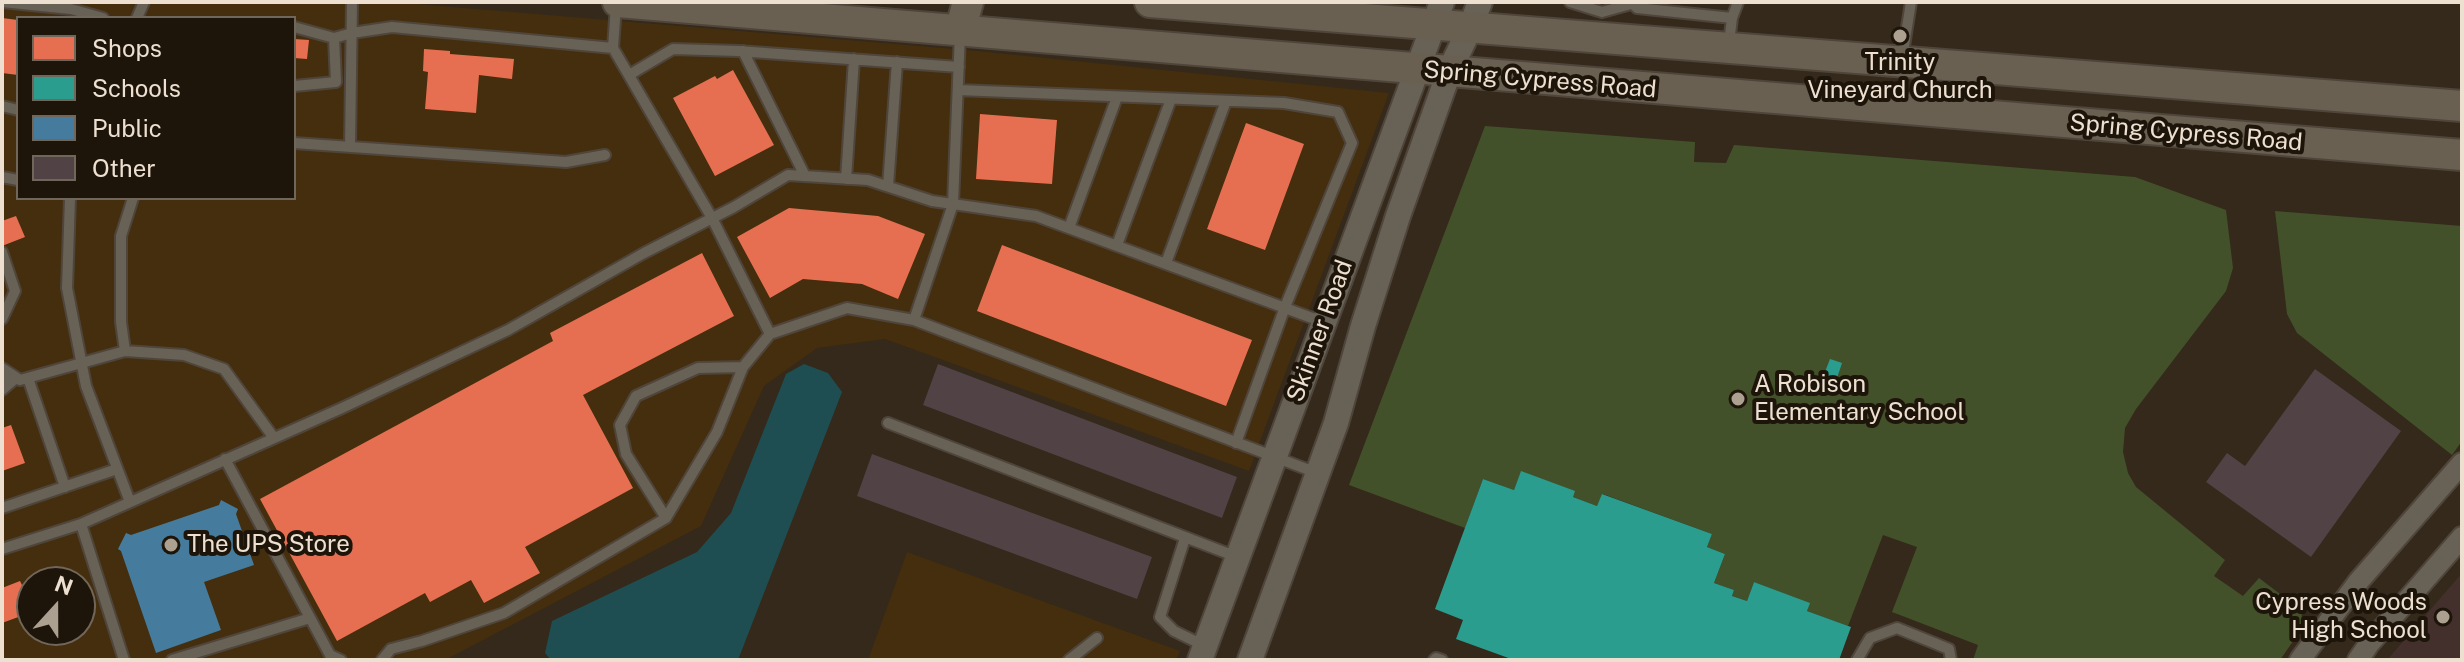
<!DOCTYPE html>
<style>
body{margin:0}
#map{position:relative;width:2464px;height:662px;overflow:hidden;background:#34291a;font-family:"Public Sans",sans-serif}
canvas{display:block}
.frame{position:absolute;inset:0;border:4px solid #ede0d1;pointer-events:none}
.legend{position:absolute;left:16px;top:16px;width:280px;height:184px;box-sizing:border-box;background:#1e150a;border:2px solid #71665a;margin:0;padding:10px 14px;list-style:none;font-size:24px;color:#ede0d1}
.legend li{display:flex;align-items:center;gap:16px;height:40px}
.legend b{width:40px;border:2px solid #71665a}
.north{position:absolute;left:16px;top:566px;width:80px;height:80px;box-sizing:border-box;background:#1e150a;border:2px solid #71665a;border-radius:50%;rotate:21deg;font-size:22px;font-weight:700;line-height:32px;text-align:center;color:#ede0d1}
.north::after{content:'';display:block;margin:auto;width:28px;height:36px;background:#aca091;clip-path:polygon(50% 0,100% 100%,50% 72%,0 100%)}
</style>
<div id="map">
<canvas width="2464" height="662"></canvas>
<div class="frame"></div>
<ul class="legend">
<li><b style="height:22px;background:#e76f51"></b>Shops</li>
<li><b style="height:22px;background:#2a9d8f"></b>Schools</li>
<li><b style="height:22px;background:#457b9d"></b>Public</li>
<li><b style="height:22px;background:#504245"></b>Other</li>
</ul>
<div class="north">N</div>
</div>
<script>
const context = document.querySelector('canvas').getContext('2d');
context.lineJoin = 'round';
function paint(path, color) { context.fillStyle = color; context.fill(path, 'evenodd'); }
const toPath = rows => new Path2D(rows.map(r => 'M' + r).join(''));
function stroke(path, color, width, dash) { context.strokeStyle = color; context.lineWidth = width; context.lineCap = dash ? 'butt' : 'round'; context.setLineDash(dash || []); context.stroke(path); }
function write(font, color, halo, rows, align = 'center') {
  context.font = font + ' "Public Sans",sans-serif'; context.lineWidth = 8; context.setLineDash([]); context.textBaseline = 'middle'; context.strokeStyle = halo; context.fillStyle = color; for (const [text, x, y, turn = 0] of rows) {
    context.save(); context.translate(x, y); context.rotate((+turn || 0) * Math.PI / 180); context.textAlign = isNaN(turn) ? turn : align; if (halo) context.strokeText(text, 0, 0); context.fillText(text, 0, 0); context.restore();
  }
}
const built = toPath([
 [2,2,393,2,967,50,1389,93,1249,471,885,339,817,348,764,386,701,526,445,660,2,660],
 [18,18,294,18,294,198,18,198],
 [32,582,80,582,80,630,32,630],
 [907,552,1180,651,1176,660,868,660]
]);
const education = toPath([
 [2462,573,2462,660,2387,660]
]);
const green = toPath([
 [1485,126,1695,142,1694,162,1726,163,1734,145,2135,177,2226,210,2233,268,2226,291,2136,409,2125,428,2123,452,2128,473,2136,487,2225,560,2214,576,2243,596,2259,578,2301,610,2303,627,2280,660,1973,660,1978,645,1892,612,1917,547,1883,535,1848,626,1807,611,1809,603,1754,582,1747,601,1732,596,1734,590,1714,583,1725,554,1707,547,1712,534,1603,494,1597,506,1573,497,1521,472,1514,490,1483,479,1465,528,1349,485],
 [2275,211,2462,226,2462,441,2452,455,2297,333,2287,314]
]);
const water = toPath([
 [804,364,828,373,842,392,738,660,551,660,545,653,552,621,697,552,731,513,786,374]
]);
const shops = toPath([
 [2,18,18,20,18,75,2,73],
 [294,39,309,40,307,59,294,58],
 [424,49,450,51,450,54,514,59,512,79,479,75,476,113,425,109,428,72,423,71],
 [733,70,774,145,715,176,673,98,715,76,717,79],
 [980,114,1057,120,1052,184,976,179],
 [1246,123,1304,144,1265,250,1207,229],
 [789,208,878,216,925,234,898,299,862,284,803,279,770,298,737,237],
 [16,216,25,237,2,246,2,221],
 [1002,245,1252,340,1226,406,977,311],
 [702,253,734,316,583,395,633,488,525,547,540,573,484,603,471,580,430,602,425,593,337,641,260,499,553,341,550,333],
 [11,425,25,463,2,471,2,428],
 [20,581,22,585,30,583,32,589,32,601,28,603,32,612,2,623,2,588]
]);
const schools = toPath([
 [1830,359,1842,363,1836,381,1823,377],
 [1521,471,1575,491,1573,497,1597,506,1602,494,1712,534,1707,547,1725,554,1714,583,1734,590,1732,596,1747,601,1754,582,1810,603,1807,611,1851,627,1839,660,1514,660,1456,639,1463,620,1435,609,1483,479,1514,490]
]);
const public = toPath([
 [221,500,238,509,236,514,254,565,204,582,221,630,156,653,121,551,118,549,126,533,131,535,219,505]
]);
const building = toPath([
 [938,364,1237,477,1222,518,923,405],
 [2315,369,2401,431,2311,557,2206,482,2227,453,2245,466],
 [872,454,1152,557,1137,599,857,496]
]);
const service = toPath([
 [2,2,71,9,103,18],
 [1570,2,1602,12,1631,4],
 [1631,2,1637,8,1732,18],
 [616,5,613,48,712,218,770,334],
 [137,18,144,2],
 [294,27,334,38,336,82,294,86],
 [334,38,352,33,392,27,613,48],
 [1729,43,1732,18,1738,2],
 [743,51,805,176],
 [1902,59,1911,2],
 [629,75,673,49,738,51,959,67],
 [958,90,1284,103,1338,112,1352,143,1285,307,1236,443],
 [2,106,18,110],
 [294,143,566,162,605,155],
 [350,147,352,2],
 [2,177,18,180],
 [846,179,854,59],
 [888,186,897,62],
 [70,198,67,288,86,386,130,502],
 [1069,228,1117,97],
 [1117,245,1171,99],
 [2,252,15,291,2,319],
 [1166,263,1226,101],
 [914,320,953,204,960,33],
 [125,351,184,355,224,369,274,438],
 [2,368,20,380,125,351,121,322,121,236,133,198],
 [28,378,65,487],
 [2,379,16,378,2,390],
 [888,423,1237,557],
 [225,459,330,655,341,660],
 [2,508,117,469],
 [666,518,626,454,620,425,636,396,698,368,743,367],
 [81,524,342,408,508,330,644,253,734,207,788,175,868,180,932,201,1036,216,1323,322],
 [1185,538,1160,617,1174,631,1205,646],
 [2,549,81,524,124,660],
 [172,660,310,618],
 [382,660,391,649,422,641,504,613,666,518,717,432,743,367,770,334,847,308,914,320,1317,473],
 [1069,660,1097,638],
 [1434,660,1436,658,1442,660],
 [1857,660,1870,638,1897,628,1949,649,1951,660]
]);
const minor = toPath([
 [2300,660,2359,581,2462,463],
 [2358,660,2369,644,2462,537]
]);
const tertiary = toPath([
 [1200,660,1442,2],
 [1250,660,1336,423,1363,326,1398,216,1449,72,1470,28,1480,2]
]);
const primary = toPath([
 [618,2,2462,155],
 [1150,2,2462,106],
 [960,31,968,2]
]);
const markers = [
 [1900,36,8,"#aca091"],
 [1738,399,8,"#aca091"],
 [171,545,8,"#aca091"],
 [2443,617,8,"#aca091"]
];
const poiNames = [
 ["Trinity",1900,63,"center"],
 ["Vineyard Church",1900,91,"center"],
 ["A Robison",1754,385],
 ["Elementary School",1754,413],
 ["The UPS Store",187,545],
 ["Cypress Woods",2427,603,"right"],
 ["High School",2427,631,"right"]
];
const streetNames = [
 ["Spring Cypress Road",1540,80,5],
 ["Spring Cypress Road",2186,133,5],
 ["Skinner Road",1320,331,-70]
];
paint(built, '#442e0e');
paint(education, '#43302d');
paint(green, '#43512a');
paint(water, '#1f4e52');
paint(shops, '#e76f51');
paint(schools, '#2a9d8f');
paint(public, '#457b9d');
paint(building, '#504245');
stroke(service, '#4f453a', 14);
stroke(minor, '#4f453a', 24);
stroke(tertiary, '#4f453a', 28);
stroke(primary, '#4f453a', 34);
stroke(service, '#676156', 10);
stroke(minor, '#676156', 20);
stroke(tertiary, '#676156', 24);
stroke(primary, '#696052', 30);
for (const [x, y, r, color] of markers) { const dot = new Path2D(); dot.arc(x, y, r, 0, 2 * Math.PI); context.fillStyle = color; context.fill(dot); stroke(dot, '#1e150a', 3); }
write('24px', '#ede0d1', '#1e150a', poiNames, 'left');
write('24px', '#ede0d1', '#1e150a', streetNames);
</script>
